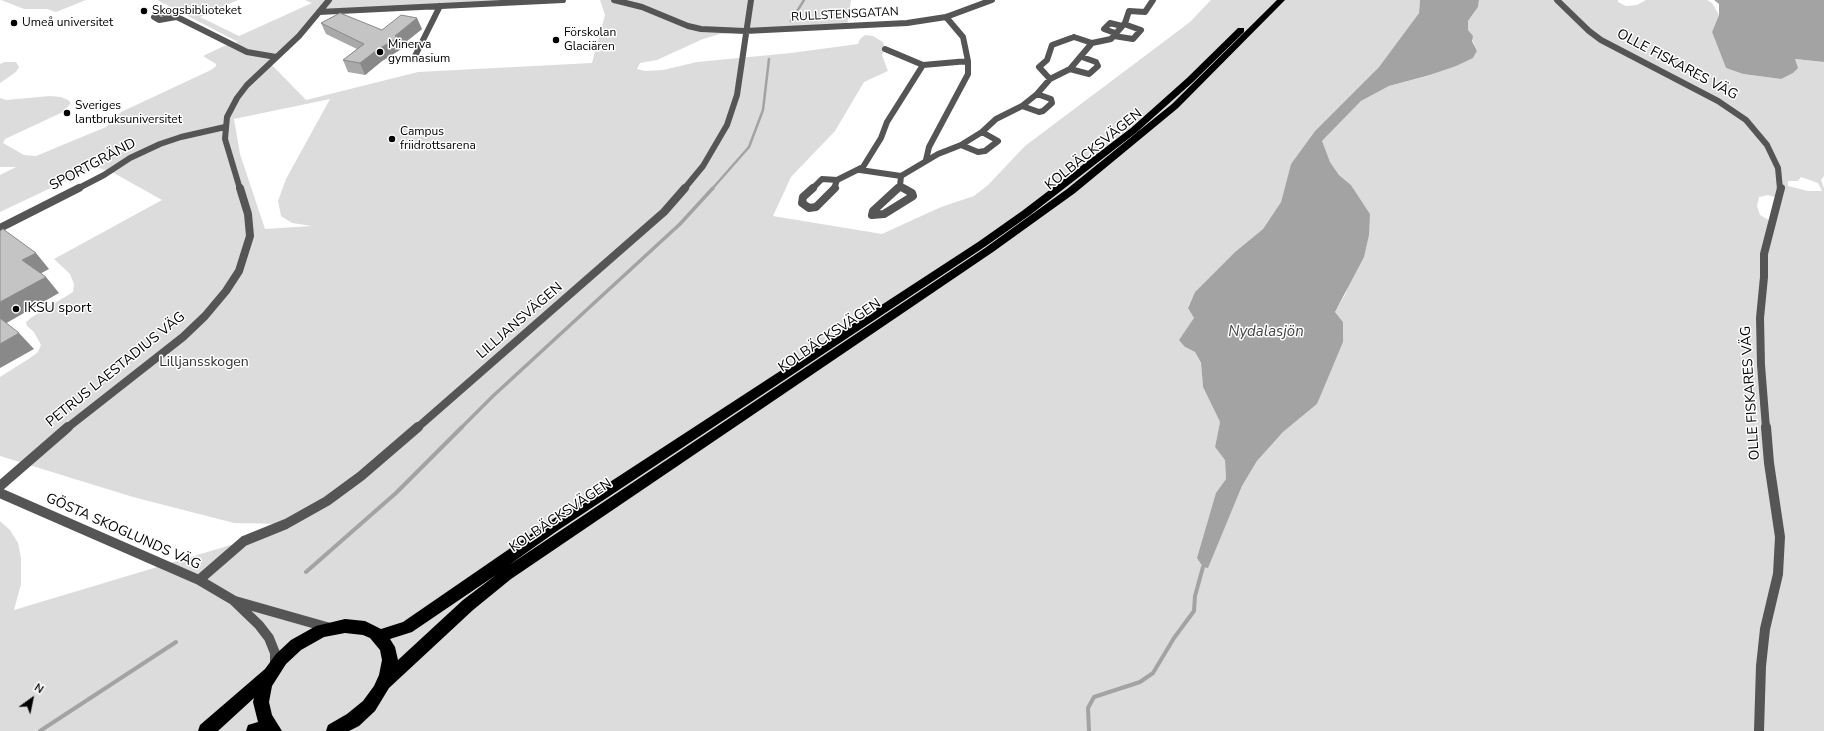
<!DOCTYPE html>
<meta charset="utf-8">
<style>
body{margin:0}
#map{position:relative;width:1824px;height:731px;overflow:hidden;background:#fff;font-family:"Nunito Sans",sans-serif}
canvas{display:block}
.north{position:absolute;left:12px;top:679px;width:40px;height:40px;-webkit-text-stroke:3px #fff;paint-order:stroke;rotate:33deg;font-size:11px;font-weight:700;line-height:16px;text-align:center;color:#000}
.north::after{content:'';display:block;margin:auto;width:14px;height:18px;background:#000;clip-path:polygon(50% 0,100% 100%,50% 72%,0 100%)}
</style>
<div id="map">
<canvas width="1824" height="731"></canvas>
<div class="north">N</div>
</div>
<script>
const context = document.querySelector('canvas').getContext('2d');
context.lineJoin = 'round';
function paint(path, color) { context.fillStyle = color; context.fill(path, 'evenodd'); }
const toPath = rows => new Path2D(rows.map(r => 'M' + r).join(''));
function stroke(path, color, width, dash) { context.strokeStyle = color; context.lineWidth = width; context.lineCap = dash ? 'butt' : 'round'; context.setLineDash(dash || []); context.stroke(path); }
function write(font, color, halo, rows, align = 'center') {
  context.font = font + ' "Nunito Sans",sans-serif'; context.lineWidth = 3; context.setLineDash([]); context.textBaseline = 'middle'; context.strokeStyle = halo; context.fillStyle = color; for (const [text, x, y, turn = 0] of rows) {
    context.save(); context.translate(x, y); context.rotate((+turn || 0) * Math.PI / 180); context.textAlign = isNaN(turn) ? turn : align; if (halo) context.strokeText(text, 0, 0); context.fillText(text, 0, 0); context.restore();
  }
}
const green = toPath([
 [1,0,86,0,56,12,47,9,24,9],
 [157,0,238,0,200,17,239,36,312,3,305,0,563,0,320,12,270,63,306,100,418,72,592,63,605,15,600,0,851,0,847,26,720,34,703,39,657,60,640,63,637,69,645,71,663,70,697,62,791,53,858,44,860,39,865,35,873,36,883,42,885,49,882,55,888,71,864,82,835,131,791,177,773,216,882,234,941,207,974,196,988,185,1025,146,1190,22,1211,0,1420,0,1419,13,1379,67,1315,131,1291,164,1281,202,1263,229,1235,252,1195,292,1188,307,1194,318,1185,347,1195,352,1201,364,1203,387,1220,422,1215,447,1225,459,1226,479,1216,494,1208,567,1242,486,1257,461,1283,432,1317,404,1343,322,1335,312,1346,293,1370,214,1351,185,1339,175,1330,162,1321,142,1361,101,1389,86,1431,75,1473,58,1477,51,1468,30,1468,21,1478,7,1479,0,1618,0,1618,2,1626,6,1637,5,1646,0,1707,0,1712,3,1719,15,1712,32,1726,68,1743,74,1781,79,1794,59,1824,62,1824,176,1821,180,1824,188,1824,731,0,731,0,521,10,530,18,543,21,558,21,584,14,610,244,541,285,524,234,523,133,497,0,456,0,377,30,358,38,352,41,345,34,332,27,326,26,322,32,317,73,292,74,284,70,274,54,259,162,200,112,172,95,167,0,212,0,175,16,167,0,167,0,98,6,100,50,96,61,97,68,100,71,103,63,112,5,139,3,143,24,155,36,156,106,127,121,112,211,70,216,66,216,64,203,56,224,46,238,42],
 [330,99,286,179,278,201,281,216,292,223,312,226,265,229,240,154,234,119],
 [1801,177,1818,183,1822,191,1808,191,1788,186,1788,181,1798,181],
 [1768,195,1778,198,1772,222,1760,215,1757,206,1759,197],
 [5,62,16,62,19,67,16,72,0,83,0,64]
]);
const water = toPath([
 [1420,0,1479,0,1478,7,1468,21,1468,30,1473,36,1472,41,1477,51,1473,58,1456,66,1430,75,1389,86,1361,101,1322,141,1330,162,1339,175,1351,185,1370,214,1369,235,1364,257,1335,312,1343,322,1343,342,1317,404,1283,432,1257,461,1242,486,1208,568,1203,567,1197,558,1216,493,1226,479,1225,460,1215,447,1220,422,1203,387,1201,363,1195,352,1185,347,1179,340,1194,318,1188,308,1195,292,1235,252,1263,229,1281,202,1291,164,1315,131,1379,67,1419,13],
 [1714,0,1824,0,1824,62,1795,59,1798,68,1793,73,1781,79,1743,74,1726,68,1712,32,1719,15,1719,4]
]);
const streamFar2 = toPath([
 [791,21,804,0],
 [712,189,749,147,763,110,769,59]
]);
const streamFar1 = toPath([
 [461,428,493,396,680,224,713,188]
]);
const stream = toPath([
 [306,572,396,493,462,427],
 [40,731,176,642],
 [1089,731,1088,708,1094,697,1140,682,1153,673,1174,638,1194,611,1195,596,1203,567]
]);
const streetFar2 = toPath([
 [614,0,642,7,688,26,701,29,745,31,907,23,946,17,992,0],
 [1557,0,1589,31,1601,40,1718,101,1746,120,1767,145,1778,168,1780,189],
 [319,12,563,0],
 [176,17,159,20,154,17,160,13,169,13,247,52,276,57],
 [1115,33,1104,29,1110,23,1122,26],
 [1114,36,1133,39,1141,30,1124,24],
 [1074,37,1092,43,1070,69,1050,79,1039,67,1047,60,1052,45,1074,37],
 [1092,43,1111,39,1125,23,1129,11,1145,12,1153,0],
 [413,60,440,6],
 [923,65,968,61],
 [1070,69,1089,74,1098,66,1096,62,1082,57],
 [1022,106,1037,94],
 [961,145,982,132],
 [926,160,929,147,968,74,968,61,963,37,946,17],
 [860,170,901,176,938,154,961,145,978,152,985,151,998,141,982,132,996,119,1022,106,1039,112,1043,111,1052,103,1051,99,1037,94,1050,79],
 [837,180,863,167,881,138,887,122,923,65,885,49],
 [900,186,905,189],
 [900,186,901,176],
 [77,189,104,175,130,158,160,144,181,137,225,127],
 [240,189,225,139,227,117,237,98,247,85,299,36,329,0],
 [684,189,703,166,727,125,737,95,751,0],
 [812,189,822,179,837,180],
 [834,189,837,180],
 [897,189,900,186]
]);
const streetFar1 = toPath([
 [813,188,803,197,802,203,809,208,816,207,835,188],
 [898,188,873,211,872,215,884,214,913,196,912,193,903,188],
 [0,228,79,188],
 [67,428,183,337,205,316,226,291,239,271,250,236,248,214,240,188],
 [417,428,664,212,685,188],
 [1766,428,1761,365,1760,318,1764,277,1764,254,1781,188]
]);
const street = toPath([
 [0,486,68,427],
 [0,493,199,580,233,600,259,625,269,638,275,653,275,665],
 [199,580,244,541,286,524,327,501,361,476,418,427],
 [235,601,330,628],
 [1759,731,1761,666,1765,629,1778,574,1780,537,1769,463,1766,427]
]);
const highway = toPath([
 [1277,0,1285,0,1178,108,1075,193,993,252,511,579,473,610,389,688,375,711,359,726,349,731,326,731,328,725,347,714,363,701,374,686,379,675,382,660,380,650,370,638,363,635,345,633,324,637,301,650,286,664,272,686,269,702,272,715,282,731,246,731,248,725,258,722,253,702,254,698,218,731,198,731,200,725,265,669,276,654,291,640,316,626,345,619,365,621,381,629,403,622,547,523,978,242,1022,211,1131,128,1187,78,1238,28,1244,28,1244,32,1193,82,1137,132,1030,215,986,246,557,531,509,565,985,248,1067,189,1172,104,1277,0],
 [496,575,463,600,398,660,395,647,390,639,412,632,496,575]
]);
const wall = toPath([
 [321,23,382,30,422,29,402,45,403,48,382,61,365,75,348,72,343,60,357,49,326,34]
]);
const shadedWall = toPath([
 [417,18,422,29,402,45,403,48,382,61,365,75,360,63],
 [36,253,49,269,36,276,22,260],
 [46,277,59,293,3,325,0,322,0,302],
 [19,333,34,349,0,368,0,344]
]);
const building = toPath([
 [340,13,382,30,401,15,417,18,395,36,399,37,377,50,360,63,343,60,364,44,321,23,340,13],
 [3,229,36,253,22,260,46,277,0,302,0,231,3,229],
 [0,318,19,333,0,344,0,318]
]);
const markers = [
 [144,11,4,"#000"],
 [14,23,4,"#000"],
 [556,40,4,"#000"],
 [380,52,4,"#000"],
 [67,113,4,"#000"],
 [392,139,4,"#000"],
 [16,309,4,"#000"]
];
const farPoinames = [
 ["Skogsbiblioteket",152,11],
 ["Umeå universitet",22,23],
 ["Förskolan",564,33],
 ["Glaciären",564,47],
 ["Minerva",388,45],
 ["gymnasium",388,59],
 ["Sveriges",75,106],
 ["lantbruksuniversitet",75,120],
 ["Campus",400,132],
 ["friidrottsarena",400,146]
];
const farStreetnames = [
 ["RULLSTENSGATAN",845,15,-3]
];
const streetNames = [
 ["OLLE FISKARES VÄG",1677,65,28],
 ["KOLBÄCKSVÄGEN",1094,150,-39],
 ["SPORTGRÄND",93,165,-28],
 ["LILLJANSVÄGEN",520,321,-41],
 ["KOLBÄCKSVÄGEN",830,336,-34],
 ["PETRUS LAESTADIUS VÄG",116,370,-39],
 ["OLLE FISKARES VÄG",1751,393,-94],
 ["KOLBÄCKSVÄGEN",561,516,-34],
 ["GÖSTA SKOGLUNDS VÄG",123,532,24]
];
const poiNames = [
 ["IKSU sport",24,309]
];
const parkNames = [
 ["Lilljansskogen",204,363]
];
const waterNames = [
 ["Nydalasjön",1266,332]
];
paint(green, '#dcdcdc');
paint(water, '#a3a3a3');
stroke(streamFar2, '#a3a3a3', 2.5);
stroke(streamFar1, '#a3a3a3', 3.5);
stroke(stream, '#a3a3a3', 4);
stroke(highway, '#dbdbdb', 2);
stroke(streetFar2, '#555', 6);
stroke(streetFar1, '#555', 8);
stroke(street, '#555', 10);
paint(highway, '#000');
paint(wall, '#a9a9a9');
paint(shadedWall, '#898989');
paint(building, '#c4c4c4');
stroke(building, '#898989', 1);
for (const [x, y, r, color] of markers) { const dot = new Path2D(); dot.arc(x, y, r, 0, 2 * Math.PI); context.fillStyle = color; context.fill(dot); stroke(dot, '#fff', 1.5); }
write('12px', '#000', '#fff', farPoinames, 'left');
write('12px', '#000', '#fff', farStreetnames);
write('14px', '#000', '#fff', streetNames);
write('14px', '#000', '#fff', poiNames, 'left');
write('14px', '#333', '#fff', parkNames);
write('italic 15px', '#444', '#fff', waterNames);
</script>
